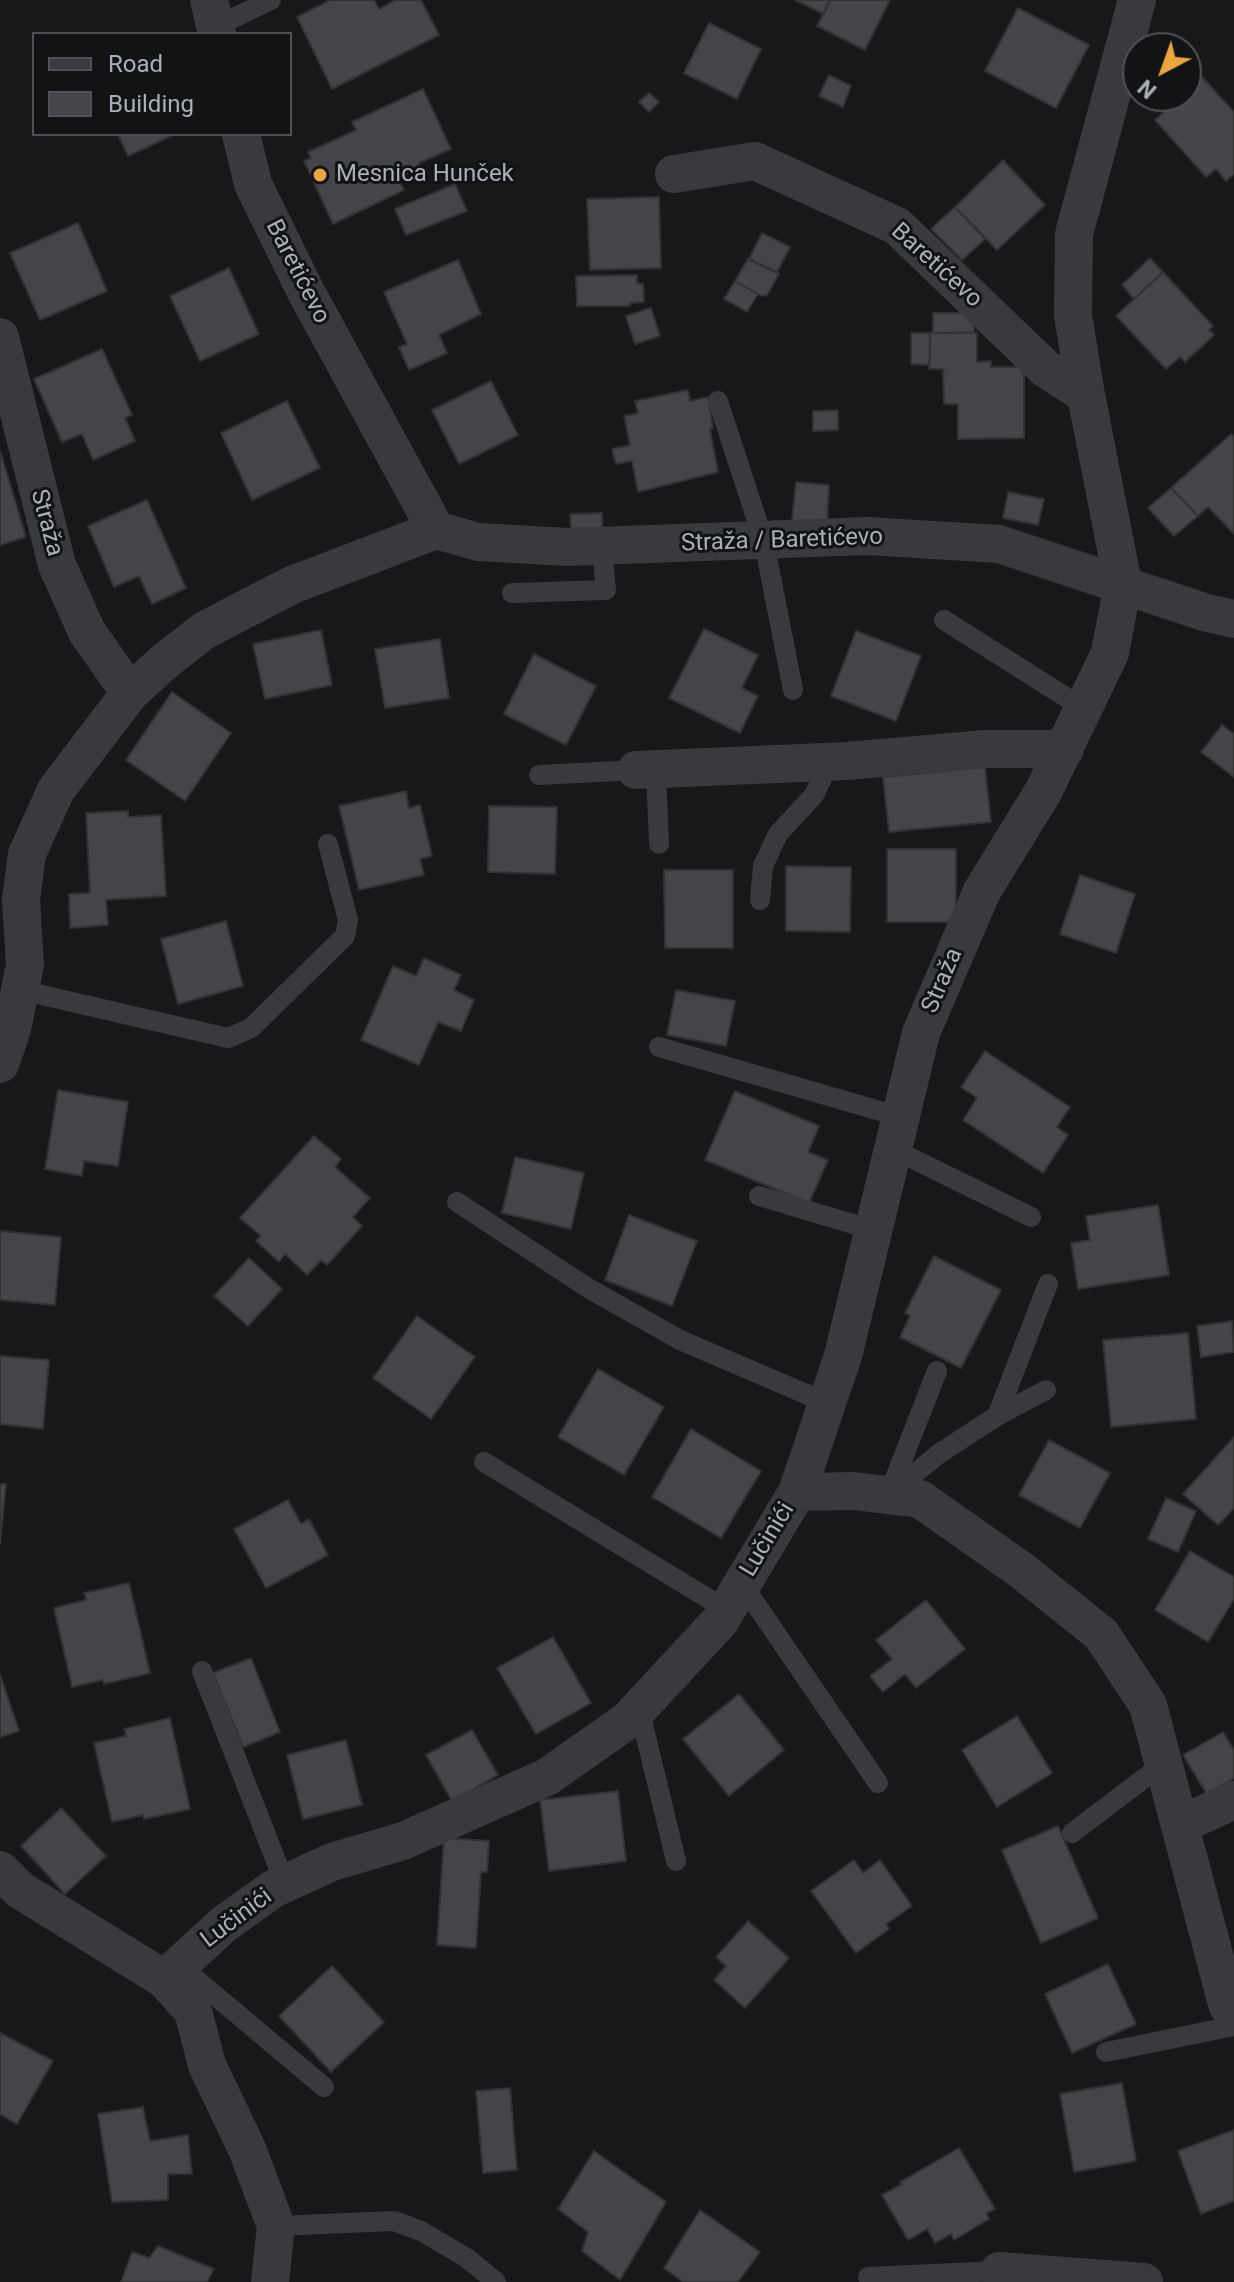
<!DOCTYPE html>
<meta charset="utf-8">
<style>
body{margin:0}
#map{position:relative;width:1234px;height:2282px;overflow:hidden;background:#171819;font-family:Roboto,sans-serif}
canvas{display:block}
.legend{position:absolute;left:32px;top:32px;width:260px;height:104px;box-sizing:border-box;background:#121314;border:2px solid #4f5156;margin:0;padding:10px 14px;list-style:none;font-size:24px;color:#aaafb9}
.legend li{display:flex;align-items:center;gap:16px;height:40px}
.legend b{width:40px;border:2px solid #4f5156}
.north{position:absolute;left:1122px;top:32px;width:80px;height:80px;box-sizing:border-box;background:#121314;border:2px solid #4f5156;border-radius:50%;rotate:221deg;font-size:22px;font-weight:700;line-height:32px;text-align:center;color:#aaafb9}
.north::after{content:'';display:block;margin:auto;width:28px;height:36px;background:#eba73e;clip-path:polygon(50% 0,100% 100%,50% 72%,0 100%)}
</style>
<div id="map">
<canvas width="1234" height="2282"></canvas>
<ul class="legend">
<li><b style="height:10px;background:#393a3e"></b>Road</li>
<li><b style="height:22px;background:#444549"></b>Building</li>
</ul>
<div class="north">N</div>
</div>
<script>
const context = document.querySelector('canvas').getContext('2d');
context.lineJoin = 'round';
function paint(path, color) { context.fillStyle = color; context.fill(path, 'evenodd'); }
const toPath = rows => new Path2D(rows.map(r => 'M' + r).join(''));
function stroke(path, color, width, dash) { context.strokeStyle = color; context.lineWidth = width; context.lineCap = dash ? 'butt' : 'round'; context.setLineDash(dash || []); context.stroke(path); }
function write(font, color, halo, rows, align = 'center') {
  context.font = font + ' Roboto,sans-serif'; context.lineWidth = 6; context.setLineDash([]); context.textBaseline = 'middle'; context.strokeStyle = halo; context.fillStyle = color; for (const [text, x, y, turn = 0] of rows) {
    context.save(); context.translate(x, y); context.rotate((+turn || 0) * Math.PI / 180); context.textAlign = isNaN(turn) ? turn : align; if (halo) context.strokeText(text, 0, 0); context.fillText(text, 0, 0); context.restore();
  }
}
const building = toPath([
 [330,0,374,0,379,9,395,0,421,0,439,35,332,89,297,17,330,0],
 [795,0,830,0,824,14,795,0],
 [830,0,890,0,865,50,817,26,830,0],
 [1018,8,1089,45,1056,108,985,71,1018,8],
 [709,23,761,49,737,99,684,73,709,23],
 [829,75,851,86,843,107,819,96,829,75],
 [1202,77,1234,112,1234,174,1226,181,1216,169,1206,177,1155,120,1182,96,1186,96,1186,92,1202,77],
 [423,89,451,149,419,163,422,170,399,180,404,190,333,224,304,161,311,158,308,152,356,130,352,122,423,89],
 [649,93,659,102,649,112,639,102,649,93],
 [118,134,175,134,128,156,118,134],
 [1003,160,1045,205,997,250,955,207,1003,160],
 [455,184,467,211,406,235,395,209,455,184],
 [659,197,661,268,590,270,587,199,659,197],
 [955,207,985,239,962,260,931,229,955,207],
 [78,223,107,291,40,320,10,253,78,223],
 [762,233,790,247,777,272,749,259,762,233],
 [1150,258,1163,272,1134,299,1122,285,1150,258],
 [748,259,779,274,767,295,762,296,735,281,748,259],
 [458,260,481,314,439,335,447,353,409,370,399,347,407,344,384,292,458,260],
 [229,268,259,334,200,361,170,296,229,268],
 [1163,272,1213,326,1209,330,1214,335,1185,362,1180,357,1166,369,1116,316,1163,272],
 [637,275,637,283,643,284,644,302,630,303,630,306,577,306,576,276,637,275],
 [735,281,758,294,747,312,724,299,735,281],
 [651,308,660,336,635,344,626,316,651,308],
 [933,313,974,313,974,332,933,333,933,313],
 [911,333,930,333,930,365,911,364,911,333],
 [930,333,977,333,977,362,991,361,991,367,1024,367,1024,438,958,439,958,404,944,404,943,369,929,369,930,333],
 [102,349,132,415,125,418,135,441,93,460,82,434,62,442,34,379,102,349],
 [491,381,518,435,459,464,432,410,491,381],
 [688,390,690,401,708,397,713,428,710,429,718,472,638,492,632,461,616,464,612,449,630,445,624,416,638,413,635,401,688,390],
 [287,401,320,468,252,500,221,433,287,401],
 [838,410,838,430,813,431,813,411,838,410],
 [1231,434,1234,437,1234,534,1208,507,1198,516,1171,488,1231,434],
 [0,451,26,537,0,545,0,451],
 [796,482,829,485,827,522,792,521,796,482],
 [1171,488,1198,516,1174,536,1148,508,1171,488],
 [1008,492,1044,499,1038,525,1003,518,1008,492],
 [147,500,186,588,152,604,139,576,114,587,88,526,147,500],
 [602,513,602,528,571,529,570,514,602,513],
 [704,629,758,655,742,688,758,696,740,733,669,698,704,629],
 [321,630,332,685,265,699,253,644,321,630],
 [856,631,921,656,896,721,831,696,856,631],
 [440,639,449,698,385,708,375,649,440,639],
 [534,654,596,686,566,745,504,714,534,654],
 [172,692,231,733,185,801,126,760,172,692],
 [1222,725,1234,734,1234,777,1201,752,1222,725],
 [985,767,991,822,889,832,883,777,985,767],
 [406,791,409,808,420,805,432,856,420,859,424,875,359,890,339,806,406,791],
 [489,806,557,807,555,874,488,872,489,806],
 [128,811,128,817,161,815,166,896,106,900,108,925,70,928,69,894,90,893,86,813,128,811],
 [887,849,956,849,956,922,887,922,887,849],
 [786,866,851,867,850,932,786,931,786,866],
 [664,870,733,870,733,948,665,948,664,870],
 [1080,875,1135,894,1116,953,1060,934,1080,875],
 [226,921,243,986,178,1004,161,939,226,921],
 [424,958,461,975,454,990,474,1000,461,1031,438,1022,419,1065,361,1040,393,966,416,976,424,958],
 [676,990,735,1001,726,1046,667,1035,676,990],
 [985,1051,1070,1107,1057,1127,1068,1135,1043,1173,963,1120,977,1098,961,1087,985,1051],
 [58,1090,128,1102,118,1166,84,1161,82,1176,45,1169,58,1090],
 [735,1091,819,1126,808,1152,828,1160,809,1203,705,1160,735,1091],
 [314,1136,341,1159,335,1167,370,1198,353,1217,362,1226,327,1265,321,1260,307,1275,285,1254,279,1262,256,1241,261,1236,240,1218,314,1136],
 [515,1157,584,1173,571,1229,502,1213,515,1157],
 [1158,1205,1169,1275,1078,1289,1071,1243,1090,1240,1086,1216,1158,1205],
 [629,1215,697,1241,672,1306,605,1280,629,1215],
 [0,1231,61,1237,55,1305,0,1300,0,1231],
 [934,1256,1001,1290,961,1368,900,1337,910,1316,905,1313,934,1256],
 [249,1258,282,1289,248,1326,214,1296,249,1258],
 [417,1316,475,1357,431,1419,373,1378,417,1316],
 [1232,1321,1234,1352,1201,1357,1197,1326,1232,1321],
 [1188,1333,1196,1419,1111,1427,1103,1340,1188,1333],
 [0,1356,49,1360,43,1429,0,1424,0,1356],
 [598,1369,664,1407,624,1475,558,1437,598,1369],
 [691,1429,761,1471,721,1538,652,1497,691,1429],
 [1234,1437,1234,1508,1218,1525,1183,1494,1234,1437],
 [1049,1440,1110,1473,1080,1528,1019,1495,1049,1440],
 [0,1484,6,1484,0,1544,0,1484],
 [1166,1498,1196,1511,1178,1552,1148,1539,1166,1498],
 [288,1500,301,1524,309,1519,328,1555,266,1588,234,1529,288,1500],
 [1190,1551,1234,1577,1234,1599,1208,1642,1155,1610,1190,1551],
 [129,1583,150,1673,104,1684,103,1680,72,1687,54,1608,86,1600,84,1593,129,1583],
 [926,1600,965,1649,916,1688,905,1674,883,1692,870,1676,892,1659,876,1640,926,1600],
 [553,1637,591,1703,536,1734,497,1668,553,1637],
 [251,1658,280,1732,243,1747,213,1673,251,1658],
 [0,1674,19,1731,0,1737,0,1674],
 [739,1694,784,1750,729,1796,683,1739,739,1694],
 [1017,1716,1052,1773,997,1807,962,1750,1017,1716],
 [170,1718,190,1809,144,1819,143,1815,112,1822,94,1743,126,1736,124,1729,170,1718],
 [472,1730,498,1775,452,1801,426,1755,472,1730],
 [1223,1732,1234,1750,1234,1778,1207,1794,1183,1755,1223,1732],
 [346,1740,362,1805,303,1819,287,1755,346,1740],
 [618,1791,626,1861,549,1871,540,1800,618,1791],
 [61,1808,106,1856,65,1894,21,1846,61,1808],
 [1058,1826,1098,1918,1041,1943,1002,1850,1058,1826],
 [444,1838,489,1841,487,1872,481,1872,476,1948,437,1945,444,1838],
 [854,1860,863,1873,880,1860,912,1906,886,1924,889,1929,856,1953,811,1891,854,1860],
 [748,1921,789,1958,745,2008,714,1980,726,1966,716,1957,748,1921],
 [1108,1964,1136,2024,1072,2053,1045,1994,1108,1964],
 [332,1966,384,2022,331,2072,279,2016,332,1966],
 [0,2033,53,2061,17,2124,0,2114,0,2033],
 [1122,2083,1136,2161,1074,2172,1060,2094,1122,2083],
 [510,2088,517,2170,483,2173,476,2091,510,2088],
 [143,2107,150,2141,188,2135,192,2174,168,2174,168,2200,112,2202,98,2114,143,2107],
 [1234,2130,1234,2201,1201,2214,1178,2151,1234,2130],
 [959,2148,995,2209,986,2213,989,2219,954,2240,951,2234,935,2243,927,2229,908,2240,882,2195,902,2184,900,2182,959,2148],
 [594,2151,666,2202,620,2280,582,2251,588,2232,558,2209,594,2151],
 [700,2210,760,2252,738,2282,683,2282,664,2268,700,2210],
 [158,2246,214,2269,207,2282,121,2282,132,2252,149,2258,158,2246]
]);
const lane = toPath([
 [215,27,271,0],
 [718,401,764,542,793,690],
 [512,593,606,590,602,547],
 [944,620,1083,708],
 [656,769,659,844],
 [539,775,636,770],
 [760,900,763,866,778,834,814,795,830,762],
 [20,990,228,1038,251,1028,345,936,348,920,328,844],
 [659,1047,901,1117],
 [893,1149,1031,1217],
 [759,1196,873,1230],
 [457,1202,588,1288,680,1340,827,1403],
 [997,1416,1048,1284],
 [484,1462,727,1610],
 [890,1491,937,1371],
 [888,1495,940,1453,997,1416,1046,1390],
 [742,1584,878,1783],
 [202,1671,285,1884],
 [639,1708,676,1861],
 [1072,1833,1163,1764],
 [179,1965,324,2087],
 [1106,2052,1234,2026],
 [276,2226,394,2221,421,2231,467,2258,496,2282],
 [868,2277,999,2271]
]);
const street = toPath([
 [209,0,217,34],
 [241,134,253,184,305,290,436,530],
 [674,174,755,161,897,226,1046,369,1086,395],
 [0,337,57,565,87,632,130,693],
 [436,530,478,542,568,547,867,536,999,544,1207,613,1234,619],
 [636,770,847,761,985,749,1065,749],
 [0,1064,12,1029,25,965,21,900,27,854,56,790,130,693,165,661,205,630,292,585,436,530],
 [797,1492,854,1491,920,1499,1021,1570,1101,1634,1148,1705,1227,2004,1234,2017],
 [1180,1825,1234,1800],
 [0,1870,20,1890,164,1979,193,2011,207,2065,247,2149,276,2226,270,2282],
 [164,1979,224,1924,273,1889,332,1862,403,1841,547,1777,628,1720,720,1621,797,1492,843,1356,921,1033,982,891,1043,792,1110,653,1123,584,1086,395,1073,315,1074,234,1137,0],
 [999,2271,1144,2282]
]);
const markers = [
 [320,175,8,"#eba73e"]
];
const poiNames = [
 ["Mesnica Hunček",336,175]
];
const streetNames = [
 ["Baretićevo",936,266,42],
 ["Baretićevo",297,272,63],
 ["Straža",46,523,75],
 ["Straža / Baretićevo",782,541,-2],
 ["Straža",943,981,-67],
 ["Lučinići",768,1540,-59],
 ["Lučinići",237,1919,-37]
];
paint(building, '#444549');
stroke(building, '#323235', 2);
stroke(lane, '#393a3e', 20);
stroke(street, '#393a3e', 38);
for (const [x, y, r, color] of markers) { const dot = new Path2D(); dot.arc(x, y, r, 0, 2 * Math.PI); context.fillStyle = color; context.fill(dot); stroke(dot, '#121314', 3); }
write('24px', '#aaafb9', '#121314', poiNames, 'left');
write('24px', '#aaafb9', '#121314', streetNames);
</script>
